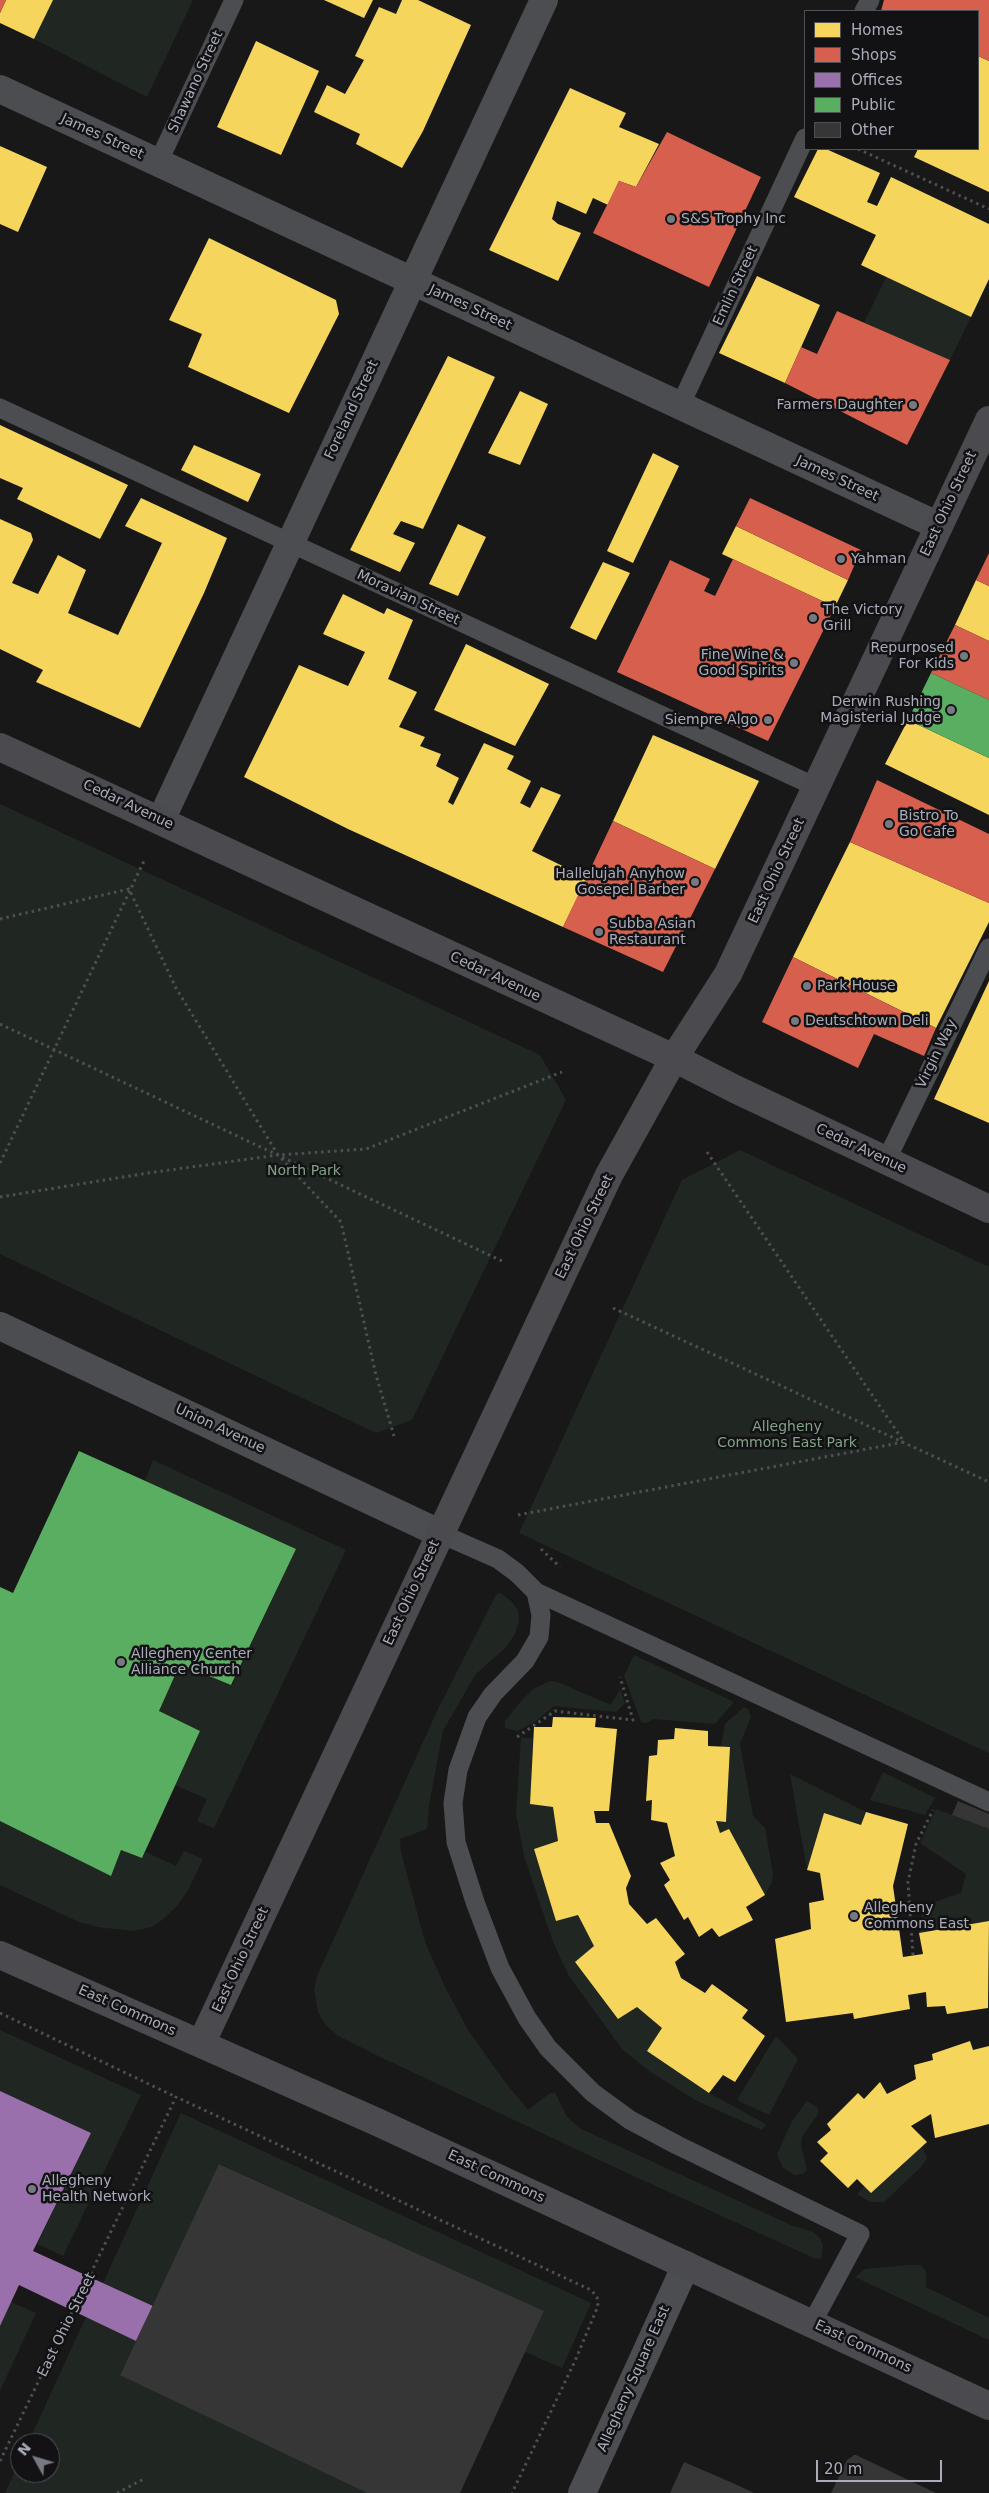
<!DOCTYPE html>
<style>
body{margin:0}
#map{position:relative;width:989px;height:2493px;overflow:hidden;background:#181818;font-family:"DejaVu Sans",sans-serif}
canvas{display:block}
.legend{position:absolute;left:804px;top:10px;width:175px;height:140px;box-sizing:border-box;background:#121214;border:1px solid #4f5056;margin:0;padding:6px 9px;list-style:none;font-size:15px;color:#aaadb9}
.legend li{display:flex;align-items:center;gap:10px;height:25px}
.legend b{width:25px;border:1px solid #4f5056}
.north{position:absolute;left:10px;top:2433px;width:50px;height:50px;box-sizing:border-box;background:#121214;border:1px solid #4f5056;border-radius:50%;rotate:309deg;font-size:14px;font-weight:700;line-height:20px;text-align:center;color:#aaadb9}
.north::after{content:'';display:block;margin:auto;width:18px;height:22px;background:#777981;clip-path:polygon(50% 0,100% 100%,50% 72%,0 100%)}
.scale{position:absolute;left:816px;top:2460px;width:126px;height:22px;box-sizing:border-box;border:2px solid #aaadb9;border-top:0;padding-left:6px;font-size:15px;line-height:18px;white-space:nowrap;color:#aaadb9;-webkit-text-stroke:4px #121214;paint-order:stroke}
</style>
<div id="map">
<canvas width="989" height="2493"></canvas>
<ul class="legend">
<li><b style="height:14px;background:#f6d55c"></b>Homes</li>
<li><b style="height:14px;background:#d6604d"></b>Shops</li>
<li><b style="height:14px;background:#9970ab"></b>Offices</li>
<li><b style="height:14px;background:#5aae61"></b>Public</li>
<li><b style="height:14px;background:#363637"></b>Other</li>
</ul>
<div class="north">N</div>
<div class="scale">20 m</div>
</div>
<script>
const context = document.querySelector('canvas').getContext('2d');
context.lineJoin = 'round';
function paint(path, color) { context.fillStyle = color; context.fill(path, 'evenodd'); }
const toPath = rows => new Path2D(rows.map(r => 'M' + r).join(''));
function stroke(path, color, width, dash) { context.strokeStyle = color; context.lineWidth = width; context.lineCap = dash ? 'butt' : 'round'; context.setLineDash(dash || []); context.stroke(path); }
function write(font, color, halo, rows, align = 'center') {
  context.font = font + ' "DejaVu Sans",sans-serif'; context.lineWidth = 5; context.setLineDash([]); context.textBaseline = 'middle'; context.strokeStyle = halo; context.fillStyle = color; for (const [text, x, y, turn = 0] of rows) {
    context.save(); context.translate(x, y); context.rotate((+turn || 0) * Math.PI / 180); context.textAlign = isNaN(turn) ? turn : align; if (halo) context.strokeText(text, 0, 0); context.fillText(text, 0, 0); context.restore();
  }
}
const green = toPath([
 [53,0,193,0,147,97,34,39],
 [886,277,971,317,950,360,864,323],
 [0,804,540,1055,566,1100,412,1420,376,1433,0,1254],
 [740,1150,989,1267,989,1753,519,1533,682,1180],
 [153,1460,346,1550,214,1828,197,1821,207,1799,175,1785,200,1731,159,1711,180,1664,232,1685,296,1549,145,1481],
 [500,1593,511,1601,518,1610,519,1621,515,1634,506,1647,475,1675,443,1731,429,1805,427,1829,400,1839,401,1852,425,1942,445,1987,468,2030,505,2082,528,2110,550,2093,555,2093,567,2117,581,2129,793,2226,813,2232,820,2238,823,2245,821,2259,814,2258,614,2167,374,2054,337,2035,325,2024,318,2012,314,1990,317,1976,438,1709,496,1595],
 [634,1655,734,1702,715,1724,653,1719,647,1723,641,1722,624,1676],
 [550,1681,560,1683,611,1705,620,1689,625,1703,616,1712,554,1706,536,1721,518,1731,505,1728,505,1721,522,1700,533,1689],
 [744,1707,748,1709,751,1717,740,1744,753,1816,765,1828,773,1873,772,1882,765,1895,729,1829,720,1833,716,1821,726,1822,730,1747,721,1747,725,1724],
 [521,1738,533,1738,530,1804,553,1807,558,1841,534,1849,556,1920,578,1915,594,1946,575,1963,618,2019,637,2007,662,2028,709,2093,766,2124,762,2130,695,2100,649,2071,622,2049,569,1976,553,1942,524,1856,516,1814],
 [883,1772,935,1798,925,1815,870,1800],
 [790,1774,866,1812,861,1825,824,1814,807,1870],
 [936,1809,989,1829,989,1921,919,1933,923,1906,961,1893,966,1874,920,1843],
 [0,1821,111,1875,121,1850,142,1858,146,1852,176,1866,184,1851,203,1859,187,1892,176,1907,162,1920,151,1927,134,1931,97,1927,79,1922,0,1885],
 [0,2030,141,2095,63,2256,37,2244,91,2133,0,2091],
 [776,2036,798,2059,769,2115,737,2100],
 [807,2101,818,2108,818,2114,802,2137,801,2146,807,2170,803,2174,795,2175,783,2168,777,2154,792,2121],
 [181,2113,591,2303,562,2368,525,2352,544,2311,220,2164,153,2306,103,2283],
 [922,2147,927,2158,922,2166,884,2202,870,2202,857,2194,865,2186,872,2192],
 [909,2265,920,2265,926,2271,926,2287,989,2318,989,2340,855,2277,865,2269],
 [11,2302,36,2313,0,2391,0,2326],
 [86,2317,136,2341,120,2374,367,2493,5,2493,20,2461,20,2473,50,2473,50,2443,28,2443]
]);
const homes = toPath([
 [6,0,53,0,34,39,0,23,0,13],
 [324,0,373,0,364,18],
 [402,0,418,0,471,25,423,131,402,168,356,144,360,134,314,112,327,85,345,94,364,60,355,56,379,7,396,14],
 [256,41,319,71,281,155,217,127],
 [978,56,989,61,989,192,914,157,918,149,978,149],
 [570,88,626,113,619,127,659,144,636,187,619,181,608,205,593,198,586,214,557,201,552,219,558,224,581,233,558,281,489,250],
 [0,146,47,167,18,232,0,224],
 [818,149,826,149,880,173,867,202,877,206,891,177,989,224,989,279,971,317,861,265,876,235,794,197],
 [209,238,336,300,339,314,289,413,188,367,202,334,169,320],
 [757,276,820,305,785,383,719,353],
 [448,356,495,377,423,529,401,521,393,534,415,543,400,572,350,550],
 [520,391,548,404,520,465,488,453],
 [0,425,128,485,100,539,17,499,23,488,0,478],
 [194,445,261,474,248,502,181,470],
 [653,453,679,466,633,563,607,551],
 [141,498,227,538,204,593,140,728,36,682,43,670,0,649,0,519,31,533,33,540,12,583,38,594,58,555,86,570,68,613,118,635,162,543,125,526],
 [458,524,486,537,458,596,429,584],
 [736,526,848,580,835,607,722,554],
 [603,562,630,573,596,640,570,628],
 [976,580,989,586,989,641,955,625],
 [343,594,384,614,387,608,413,620,388,679,417,692,399,727,425,737,420,746,441,754,436,766,459,778,448,802,453,805,484,743,514,756,507,769,531,781,520,803,530,808,541,787,561,795,532,851,587,878,563,927,348,829,244,777,299,665,348,686,365,652,323,634],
 [466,644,549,684,515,746,434,710],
 [908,720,989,758,989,815,885,764],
 [653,735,759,781,715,869,613,821],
 [850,842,989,903,989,922,936,1028,793,957],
 [989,981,989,1123,934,1099],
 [553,1717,596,1718,595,1727,617,1729,609,1811,594,1811,596,1823,609,1823,631,1876,626,1888,629,1904,647,1924,656,1918,685,1954,675,1962,681,1978,705,1993,712,1984,748,2010,742,2018,765,2036,735,2082,723,2075,709,2093,647,2051,662,2028,637,2007,618,2019,575,1962,594,1946,578,1915,556,1921,534,1849,558,1841,553,1807,530,1804,534,1727,552,1727],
 [675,1728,708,1731,708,1746,730,1747,726,1822,716,1821,720,1833,729,1829,765,1895,746,1907,753,1920,719,1937,712,1928,699,1937,688,1917,684,1920,664,1885,670,1880,660,1863,675,1856,667,1823,651,1820,652,1800,646,1801,649,1756,657,1755,658,1740,674,1739],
 [866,1812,908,1824,893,1886,903,1957,923,1954,919,1933,989,1921,988,2008,947,2014,945,2006,927,2007,926,1992,908,1995,910,2009,854,2019,853,2013,786,2022,775,1939,811,1929,809,1903,824,1900,820,1873,807,1870,824,1813,861,1825],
 [970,2041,973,2050,989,2046,989,2124,935,2138,931,2114,911,2126,927,2142,871,2193,857,2179,848,2188,820,2161,828,2153,817,2142,831,2130,827,2124,858,2093,864,2099,880,2082,887,2094,916,2079,914,2065,933,2060,932,2054]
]);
const shops = toPath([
 [0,0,6,0,0,13],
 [884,0,989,0,989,61,978,56,978,11,881,11],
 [667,132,761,177,709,287,593,233,619,181,636,187],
 [837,311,950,360,907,445,785,383,801,347,817,354],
 [750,498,861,550,848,580,736,526],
 [989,553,989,586,976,580],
 [733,559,835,607,768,741,617,672,670,560,710,579,704,591,715,596],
 [955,625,989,641,989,700,931,673],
 [877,780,989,834,989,903,850,842],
 [613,821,715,869,663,972,563,927],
 [793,957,936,1028,924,1056,874,1034,858,1068,762,1022]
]);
const offices = toPath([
 [0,2091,91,2133,33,2251,153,2306,136,2341,19,2285,0,2326]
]);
const public = toPath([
 [931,673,989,700,989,758,908,720],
 [79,1451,296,1549,231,1685,180,1664,159,1711,200,1731,142,1858,121,1850,111,1876,0,1821,0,1587,13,1593]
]);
const building = toPath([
 [958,1801,989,1814,989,1829,952,1815],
 [219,2164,544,2311,460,2493,367,2493,120,2375],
 [854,2455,856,2455,936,2493,831,2493,847,2460],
 [684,2462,735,2484,754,2493,670,2493]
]);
const path = toPath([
 [858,149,989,209],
 [0,919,129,889,176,988,278,1155,366,1149,562,1072],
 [0,1024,502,1261],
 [0,1163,144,861],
 [0,1197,148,1173,278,1155,341,1222,376,1375,394,1436],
 [613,1308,989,1482],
 [518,1515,904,1442,707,1152],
 [541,1549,560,1567],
 [517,1737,555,1711,633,1720,620,1677],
 [913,1955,908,1882,916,1844,933,1810],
 [0,2013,176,2097],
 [0,2461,176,2097,591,2290,597,2297,598,2306,575,2361,512,2493],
 [117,2493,144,2479]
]);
const lane = toPath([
 [864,11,870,0],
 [158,163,234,0],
 [680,406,805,138],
 [0,408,816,787],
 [886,1161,989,948],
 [439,1533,498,1559,517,1573,536,1592,541,1615,539,1637,525,1661,493,1694,477,1717,458,1770,453,1803,456,1842,475,1902,500,1968,527,2018,548,2048,593,2093,630,2120,677,2145,860,2234,812,2323],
 [536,1592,989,1802]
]);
const street = toPath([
 [0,89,939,526],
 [161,820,544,0],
 [0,1326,439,1533],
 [582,2493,686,2265]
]);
const secondary = toPath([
 [0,747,674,1058,735,1089,989,1209],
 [0,1955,377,2122,989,2406],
 [201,2044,609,1175,674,1058,728,974,989,420]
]);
const markers = [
 [671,219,5,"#777981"],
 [913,405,5,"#777981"],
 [841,559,5,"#777981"],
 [813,618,5,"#777981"],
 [964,656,5,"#777981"],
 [794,663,5,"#777981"],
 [951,710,5,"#777981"],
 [768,720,5,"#777981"],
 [889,824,5,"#777981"],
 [695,882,5,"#777981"],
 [599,932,5,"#777981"],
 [807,986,5,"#777981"],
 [795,1021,5,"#777981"],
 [121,1662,5,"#777981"],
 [854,1916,5,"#777981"],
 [32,2189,5,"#777981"]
];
const streetNames = [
 ["Shawano Street",196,82,-65],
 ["James Street",102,137,25],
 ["Emlin Street",736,286,-65],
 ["James Street",470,308,25],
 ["Foreland Street",352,410,-65],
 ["James Street",837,479,25],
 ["East Ohio Street",949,504,-65],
 ["Moravian Street",408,598,25],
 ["Cedar Avenue",128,805,25],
 ["East Ohio Street",777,871,-65],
 ["Cedar Avenue",495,977,25],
 ["Virgin Way",937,1054,-64],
 ["Cedar Avenue",861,1149,25],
 ["East Ohio Street",585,1227,-64],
 ["Union Avenue",220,1429,25],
 ["East Ohio Street",412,1593,-65],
 ["East Ohio Street",241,1960,-65],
 ["East Commons",127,2011,24],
 ["East Commons",496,2177,25],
 ["East Ohio Street",67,2325,-64],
 ["East Commons",863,2347,25],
 ["Allegheny Square East",634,2379,-66]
];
const poiNames = [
 ["S&S Trophy Inc",681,219],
 ["Farmers Daughter",903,405,"right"],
 ["Yahman",851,559],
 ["The Victory",823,610],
 ["Grill",823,626],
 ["Repurposed",954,648,"right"],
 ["For Kids",954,664,"right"],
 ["Fine Wine &",784,655,"right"],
 ["Good Spirits",784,671,"right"],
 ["Derwin Rushing",941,702,"right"],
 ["Magisterial Judge",941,718,"right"],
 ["Siempre Algo",758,720,"right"],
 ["Bistro To",899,816],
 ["Go Cafe",899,832],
 ["Hallelujah Anyhow",685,874,"right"],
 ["Gosepel Barber",685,890,"right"],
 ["Subba Asian",609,924],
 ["Restaurant",609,940],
 ["Park House",817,986],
 ["Deutschtown Deli",805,1021],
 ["Allegheny Center",131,1654],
 ["Alliance Church",131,1670],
 ["Allegheny",864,1908],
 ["Commons East",864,1924],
 ["Allegheny",42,2181],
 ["Health Network",42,2197]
];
const parkNames = [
 ["North Park",304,1171],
 ["Allegheny",787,1427],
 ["Commons East Park",787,1443]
];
paint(green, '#202722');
paint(homes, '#f6d55c');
paint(shops, '#d6604d');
paint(offices, '#9970ab');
paint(public, '#5aae61');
paint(building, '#363637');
stroke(path, '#4e4f53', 3, [2.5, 4]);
stroke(lane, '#4c4d51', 19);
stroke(street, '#4c4d51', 28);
stroke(secondary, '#4b4b4f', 28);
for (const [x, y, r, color] of markers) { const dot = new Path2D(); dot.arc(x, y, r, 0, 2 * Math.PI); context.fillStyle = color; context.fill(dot); stroke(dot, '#121214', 2); }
write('14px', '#aaadb9', '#121214', streetNames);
write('14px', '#aaadb9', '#121214', poiNames, 'left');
write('14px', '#81a385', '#121214', parkNames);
</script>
